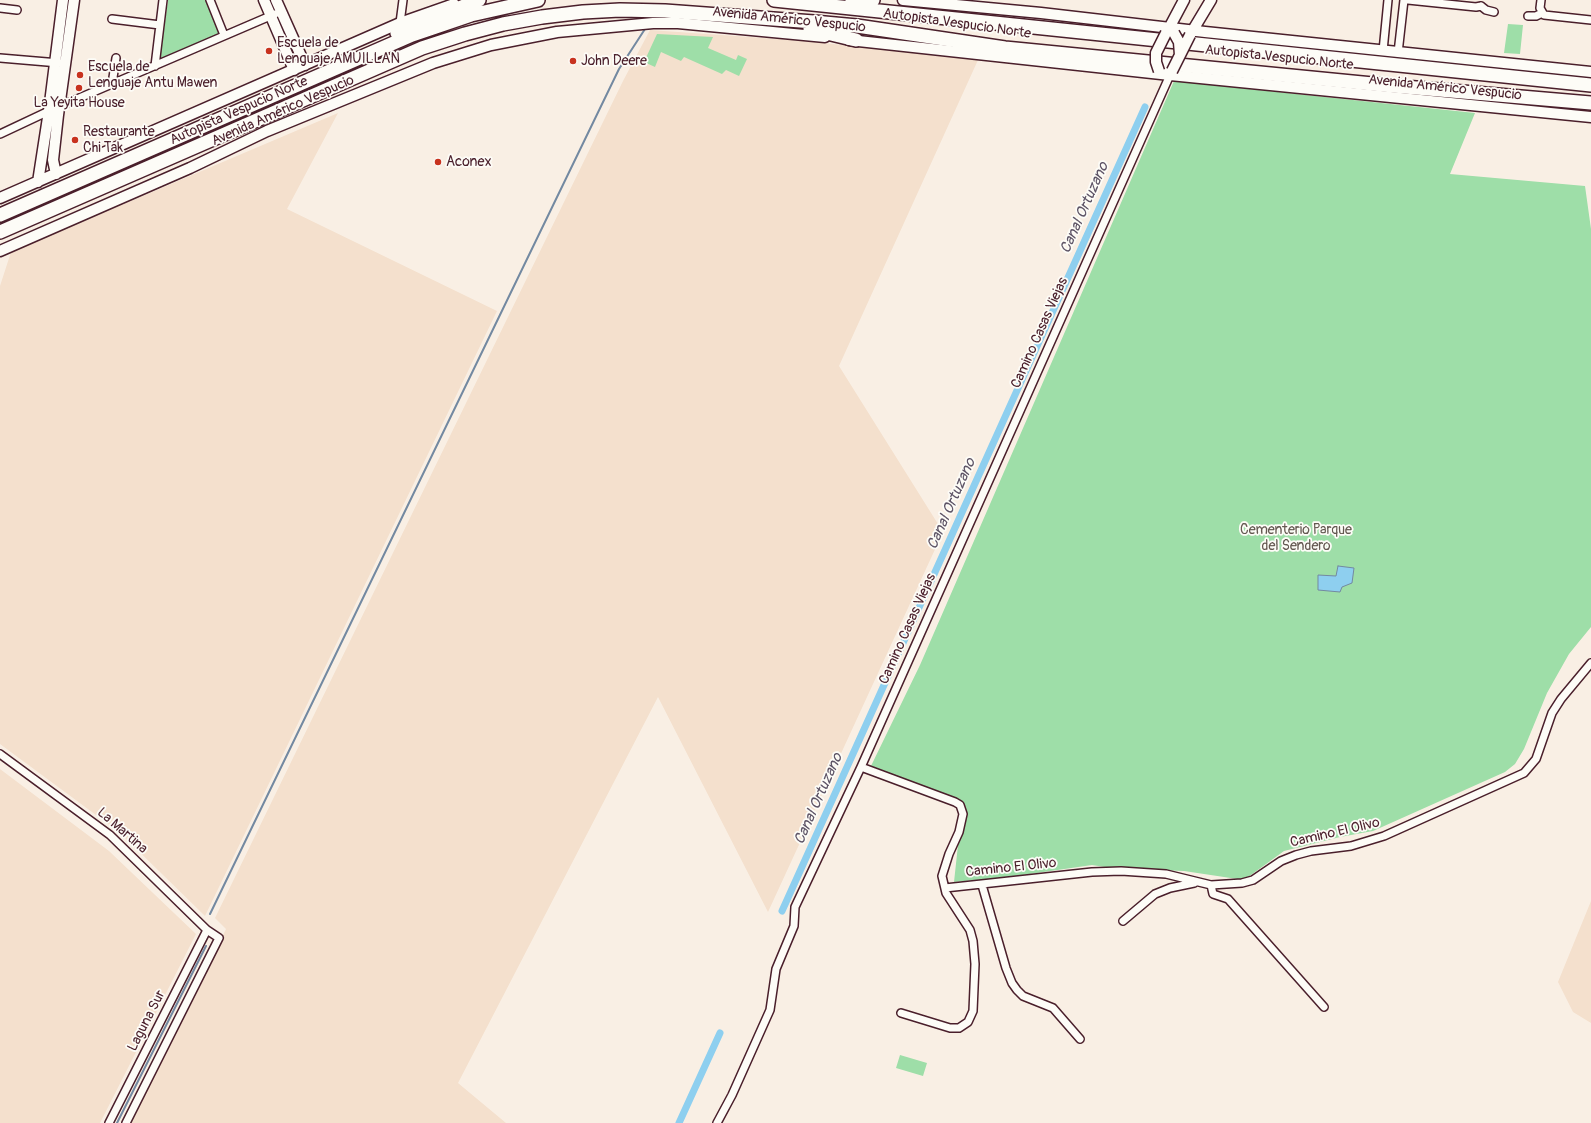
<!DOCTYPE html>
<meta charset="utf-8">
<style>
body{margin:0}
canvas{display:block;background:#f9efe4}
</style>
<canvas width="1591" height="1123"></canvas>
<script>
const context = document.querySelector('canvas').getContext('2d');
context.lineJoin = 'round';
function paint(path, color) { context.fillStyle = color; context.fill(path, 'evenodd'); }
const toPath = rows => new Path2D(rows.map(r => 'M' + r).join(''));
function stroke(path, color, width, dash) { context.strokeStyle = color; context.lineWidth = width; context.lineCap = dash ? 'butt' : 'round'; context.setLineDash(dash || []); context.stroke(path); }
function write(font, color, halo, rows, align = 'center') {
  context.font = font + ' Pangolin,sans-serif'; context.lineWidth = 3.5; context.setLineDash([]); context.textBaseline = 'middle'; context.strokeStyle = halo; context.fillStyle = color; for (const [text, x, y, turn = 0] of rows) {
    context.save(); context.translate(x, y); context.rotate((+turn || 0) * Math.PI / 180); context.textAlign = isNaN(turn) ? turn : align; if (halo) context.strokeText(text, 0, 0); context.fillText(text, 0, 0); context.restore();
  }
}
const built = toPath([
 [650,30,806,41,978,60,839,366,943,532,768,912,658,697,458,1083,506,1123,131,1123,226,929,215,918,623,81],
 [338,113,287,209,497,311,205,916,119,832,0,744,0,286,11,252],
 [0,769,109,851,196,934,100,1123,0,1123],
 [1591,901,1591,1023,1573,1012,1558,982]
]);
const green = toPath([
 [168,0,206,0,219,34,160,59],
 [1508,24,1523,25,1520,54,1504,53],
 [657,34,713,37,708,48,736,60,738,55,747,59,739,76,726,70,722,74,684,57,681,61,661,52,655,67,644,62],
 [1174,81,1475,113,1450,174,1585,186,1591,229,1591,627,1569,654,1547,693,1524,749,1515,764,1505,772,1373,831,1340,837,1284,851,1244,880,1184,871,1111,868,1092,865,1009,877,954,882,958,845,965,817,961,801,871,766,920,665],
 [900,1055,927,1063,923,1076,896,1068]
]);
const water = toPath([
 [1338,566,1354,568,1352,583,1342,587,1340,592,1318,590,1318,575,1336,576,1338,566]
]);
const stream = toPath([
 [210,914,619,69,645,29],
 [117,1123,206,946]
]);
const canal = toPath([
 [782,911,1145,107],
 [679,1123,720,1033]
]);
const street = toPath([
 [210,0,224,35],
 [1408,0,1476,7,1481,6],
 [1541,0,1540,8,1544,15,1591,20],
 [1481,6,1486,10,1494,12],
 [0,8,17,10],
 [1528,16,1536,16,1542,13],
 [112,19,160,25],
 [400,23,403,0],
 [1383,51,1388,0],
 [1398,53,1404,0],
 [0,58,59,63],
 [155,66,163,0],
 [112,84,116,58],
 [0,134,49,111,275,14],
 [0,754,110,835,207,930,219,938,126,1123],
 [861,767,955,802,960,805,963,814,959,832,949,854,942,876,946,893,970,930,973,941,975,964,973,1011,968,1022,959,1028,950,1028,901,1013],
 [982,885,1006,968,1012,983,1017,990,1023,996,1053,1008,1080,1039],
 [1211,885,1213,894,1228,899,1324,1007],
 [945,888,1092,872,1121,871,1166,874,1211,885,1242,883,1253,880,1281,861,1296,855,1311,851,1351,846,1384,836,1524,773,1536,759,1552,713,1561,699,1591,663],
 [1123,921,1155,894,1170,888,1194,883],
 [109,1123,207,930],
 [717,1123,732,1095,770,1010,776,969,794,926,795,907,861,767,1170,75]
]);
const secondary = toPath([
 [264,0,294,70],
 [276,0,305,65],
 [903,0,1041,13,1205,32,1591,72],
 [1167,32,1184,0],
 [1190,35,1211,0],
 [849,40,1170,75,1591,117],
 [56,174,53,160,58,115,74,0],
 [38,182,49,111,63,0],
 [0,198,400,23,454,4],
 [0,251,190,168,267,131,433,63,491,45,557,32,653,23,678,23,825,37]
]);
const highway = toPath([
 [774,0,1591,85],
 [851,4,873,0],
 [810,29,856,40],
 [397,33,479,0],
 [0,215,412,35,471,15,538,0],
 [0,232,422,48,465,34,503,24,542,17,583,12,620,10,665,11,814,22,857,26,1005,48,1393,86,1591,103]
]);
const secondaryBridge = toPath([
 [1174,33,1179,42,1180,55],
 [1159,71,1156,62,1156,53,1166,33],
 [1172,71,1190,35]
]);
const markers = [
 [269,51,4,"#c8321e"],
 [573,61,4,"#c8321e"],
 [80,75,4,"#c8321e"],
 [79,88,4,"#c8321e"],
 [75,140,4,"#c8321e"],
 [438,162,4,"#c8321e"]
];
const streetNames = [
 ["Avenida Américo Vespucio",789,20,6],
 ["Autopista Vespucio Norte",957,24,8],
 ["Autopista Vespucio Norte",1279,58,6],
 ["Avenida Américo Vespucio",1445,88,6],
 ["Autopista Vespucio Norte",239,111,-24],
 ["Avenida Américo Vespucio",283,111,-24],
 ["Camino Casas Viejas",1040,333,-66],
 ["Camino Casas Viejas",908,629,-66],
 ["La Martina",122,831,41],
 ["Camino El Olivo",1335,833,-13],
 ["Camino El Olivo",1011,868,-6],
 ["Laguna Sur",147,1021,-63]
];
const poiNames = [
 ["Escuela de",277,43],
 ["Lenguaje AMUILLAN",277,59],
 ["John Deere",581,61],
 ["Escuela de",88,67],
 ["Lenguaje Antu Mawen",88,83],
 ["La Yeyita House",79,103,"center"],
 ["Restaurante",83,132],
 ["Chi Tak",83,148],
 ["Aconex",446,162]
];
const parkNames = [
 ["Cementerio Parque",1296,530],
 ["del Sendero",1296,546]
];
const waterNames = [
 ["Canal Ortuzano",1085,208,-66],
 ["Canal Ortuzano",952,504,-66],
 ["Canal Ortuzano",819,799,-66]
];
paint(built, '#f4e0cd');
paint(green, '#9edea8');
paint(water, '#8ecfef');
stroke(water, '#7389a1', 1);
stroke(stream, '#7389a1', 2);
stroke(canal, '#8ecfef', 7);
stroke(street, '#4a1f2b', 10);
stroke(secondary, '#4a1f2b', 13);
stroke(highway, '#4a1f2b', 16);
stroke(street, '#fdfcf7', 7);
stroke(secondary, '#fdfcf7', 10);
stroke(highway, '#fdfcf7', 13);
stroke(secondaryBridge, '#4a1f2b', 13, []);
stroke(secondaryBridge, '#fdfcf7', 10);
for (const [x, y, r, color] of markers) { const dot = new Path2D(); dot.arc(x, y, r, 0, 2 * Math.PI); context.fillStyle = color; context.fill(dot); stroke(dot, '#fdfcf7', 1.5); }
write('14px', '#4a1f2b', '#fdfcf7', streetNames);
write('14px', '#4a1f2b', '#fdfcf7', poiNames, 'left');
write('14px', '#635850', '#fdfcf7', parkNames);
write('italic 15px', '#5e5466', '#fdfcf7', waterNames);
</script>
